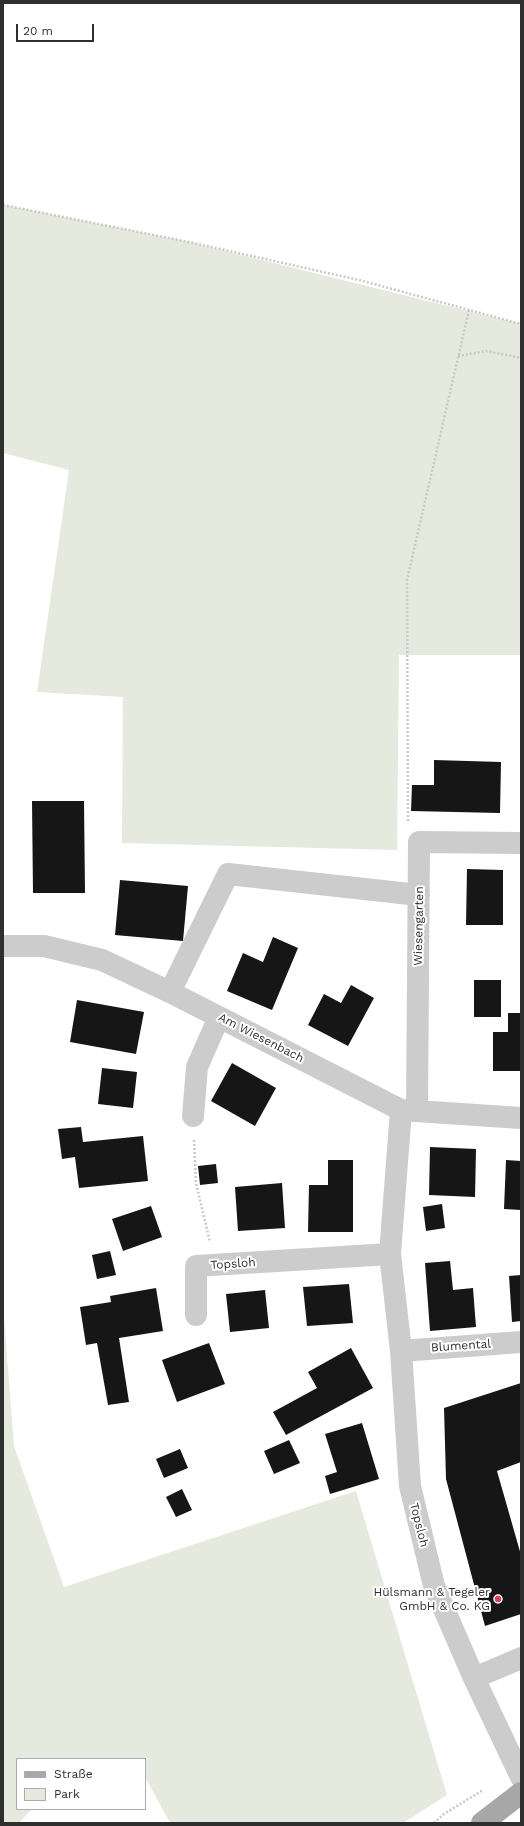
<!DOCTYPE html>
<meta charset="utf-8">
<style>
body{margin:0}
#map{position:relative;width:524px;height:1826px;overflow:hidden;background:#fff;font-family:"Work Sans",sans-serif}
canvas{display:block}
.frame{position:absolute;inset:0;border:4px solid #2f2f2f;pointer-events:none}
.legend{position:absolute;left:16px;top:1758px;width:130px;height:52px;box-sizing:border-box;background:#fff;border:1px solid #acacac;margin:0;padding:5px 7px;list-style:none;font-size:12px;color:#2f2f2f}
.legend li{display:flex;align-items:center;gap:8px;height:20px}
.legend b{width:20px;border:1px solid #acacac}
.scale{position:absolute;left:16px;top:24px;width:78px;height:18px;box-sizing:border-box;border:2px solid #2f2f2f;border-top:0;padding-left:5px;font-size:12px;line-height:14px;white-space:nowrap;color:#2f2f2f;-webkit-text-stroke:3px #fff;paint-order:stroke}
</style>
<div id="map">
<canvas width="524" height="1826"></canvas>
<div class="frame"></div>
<ul class="legend">
<li><b style="height:5px;background:#a7a7a7"></b>Straße</li>
<li><b style="height:11px;background:#e6eade"></b>Park</li>
</ul>
<div class="scale">20 m</div>
</div>
<script>
const context = document.querySelector('canvas').getContext('2d');
context.lineJoin = 'round';
function paint(path, color) { context.fillStyle = color; context.fill(path, 'evenodd'); }
const toPath = rows => new Path2D(rows.map(r => 'M' + r).join(''));
function stroke(path, color, width, dash) { context.strokeStyle = color; context.lineWidth = width; context.lineCap = dash ? 'butt' : 'round'; context.setLineDash(dash || []); context.stroke(path); }
function write(font, color, halo, rows, align = 'center') {
  context.font = font + ' "Work Sans",sans-serif'; context.lineWidth = 4; context.setLineDash([]); context.textBaseline = 'middle'; context.strokeStyle = halo; context.fillStyle = color; for (const [text, x, y, turn = 0] of rows) {
    context.save(); context.translate(x, y); context.rotate((+turn || 0) * Math.PI / 180); context.textAlign = isNaN(turn) ? turn : align; if (halo) context.strokeText(text, 0, 0); context.fillText(text, 0, 0); context.restore();
  }
}
const green = toPath([
 [3,205,189,242,521,324,521,655,399,655,397,850,122,843,123,697,37,692,69,470,3,453],
 [3,1304,14,1446,64,1587,356,1491,447,1795,403,1823,170,1823,145,1777,145,1759,17,1759,17,1809,32,1809,19,1823,3,1823]
]);
const building = toPath([
 [434,760,501,762,500,813,411,811,412,785,434,785],
 [32,801,84,801,85,893,33,893],
 [467,869,503,870,503,925,466,925],
 [120,880,188,886,183,941,115,935],
 [273,937,298,948,272,1010,227,991,243,953,263,962],
 [474,980,501,980,501,1017,474,1017],
 [351,985,374,998,348,1046,308,1025,324,994,341,1003],
 [77,1000,144,1012,136,1054,70,1042],
 [508,1013,521,1013,521,1071,493,1071,493,1032,508,1032],
 [232,1063,276,1088,255,1126,211,1101],
 [102,1068,137,1072,133,1108,98,1104],
 [81,1127,83,1142,143,1136,148,1181,79,1188,75,1157,62,1159,58,1129],
 [430,1147,476,1149,475,1197,429,1195],
 [328,1160,353,1160,353,1232,308,1232,309,1185,328,1185],
 [506,1160,521,1161,521,1210,504,1209],
 [216,1164,218,1183,200,1185,198,1166],
 [282,1183,285,1228,238,1231,235,1187],
 [442,1204,445,1228,426,1231,423,1207],
 [151,1206,162,1237,123,1251,112,1219],
 [110,1251,116,1275,97,1279,92,1255],
 [450,1261,453,1290,473,1288,476,1327,430,1331,425,1263],
 [521,1275,521,1321,512,1322,509,1276],
 [349,1284,353,1323,307,1326,303,1287],
 [156,1288,163,1331,119,1338,129,1402,108,1405,97,1343,86,1345,80,1307,111,1302,110,1296],
 [265,1290,269,1328,230,1332,226,1294],
 [209,1343,225,1384,177,1402,162,1360],
 [351,1348,373,1388,286,1435,273,1412,317,1388,308,1372],
 [521,1383,521,1462,497,1471,521,1555,521,1614,485,1626,446,1479,444,1408],
 [362,1423,379,1479,330,1494,325,1476,337,1472,325,1434],
 [289,1440,300,1463,274,1474,264,1451],
 [180,1449,188,1468,164,1478,156,1459],
 [182,1489,192,1510,176,1517,166,1497]
]);
const path = toPath([
 [3,205,189,242,359,280,521,324],
 [458,356,486,351,521,358],
 [408,821,407,580,469,310],
 [194,1140,196,1183,210,1242],
 [434,1823,444,1814,483,1790]
]);
const minor = toPath([
 [3,946,44,946,102,960,170,992,401,1110,521,1118],
 [170,992,228,874,419,895],
 [401,1110,390,1254,401,1351,410,1486,434,1586,474,1678,521,1777],
 [417,1111,419,842,521,843],
 [193,1116,197,1067,219,1017],
 [196,1315,196,1266,390,1254],
 [401,1351,521,1342],
 [474,1678,521,1658]
]);
const major = toPath([
 [482,1823,521,1793]
]);
const markers = [
 [498,1599,4,"#d24460"]
];
const streetNames = [
 ["Wiesengarten",419,926,-89],
 ["Am Wiesenbach",261,1038,27],
 ["Topsloh",233,1264,-4],
 ["Blumental",461,1346,-4],
 ["Topsloh",419,1525,76]
];
const poiNames = [
 ["Hülsmann & Tegeler",490,1592],
 ["GmbH & Co. KG",490,1606]
];
paint(green, '#e6eade');
paint(building, '#161616');
stroke(path, '#c9c9c9', 2.5, [2, 2]);
stroke(minor, '#ccc', 22);
stroke(major, '#a7a7a7', 22);
for (const [x, y, r, color] of markers) { const dot = new Path2D(); dot.arc(x, y, r, 0, 2 * Math.PI); context.fillStyle = color; context.fill(dot); stroke(dot, '#fff', 1.5); }
write('12px', '#2f2f2f', '#fff', streetNames);
write('12px', '#2f2f2f', '#fff', poiNames, 'right');
</script>
